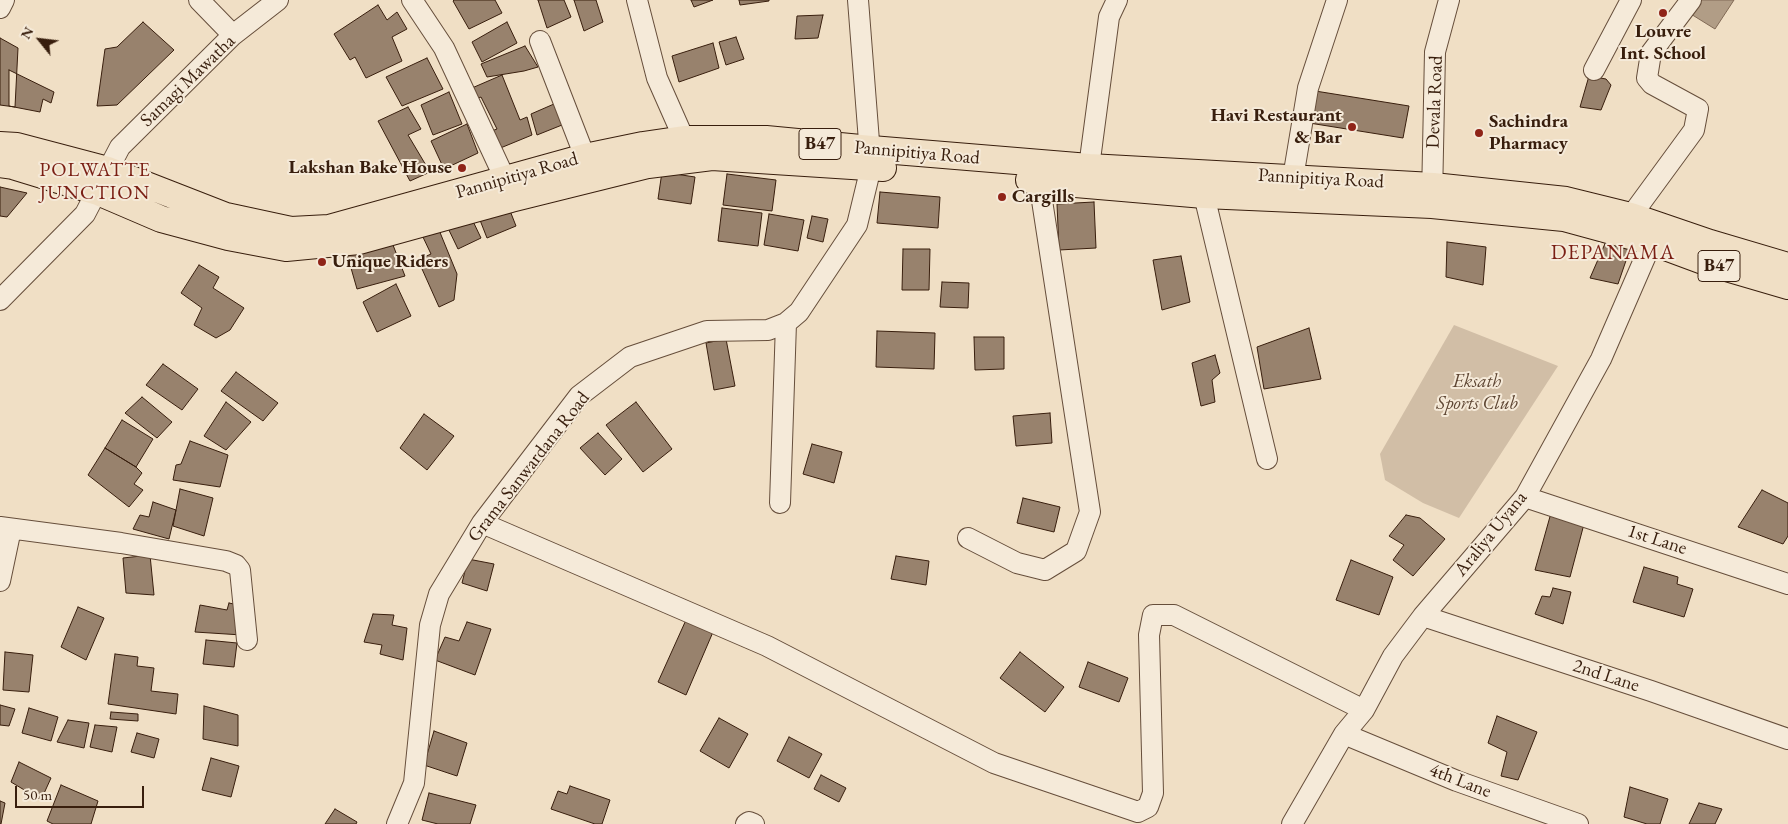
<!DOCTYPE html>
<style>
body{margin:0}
#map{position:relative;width:1788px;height:824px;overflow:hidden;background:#f0dfc5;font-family:"EB Garamond",serif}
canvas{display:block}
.north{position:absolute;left:15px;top:15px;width:50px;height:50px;-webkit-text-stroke:4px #f5ead9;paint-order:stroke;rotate:299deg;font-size:14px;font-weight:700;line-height:20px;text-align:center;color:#381e0d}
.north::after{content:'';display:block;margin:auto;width:18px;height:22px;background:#381e0d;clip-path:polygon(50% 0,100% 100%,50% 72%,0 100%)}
.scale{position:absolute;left:15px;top:786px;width:129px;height:22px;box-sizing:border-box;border:2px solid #381e0d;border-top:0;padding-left:6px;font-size:15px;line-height:18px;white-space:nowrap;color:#381e0d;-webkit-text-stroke:4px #f5ead9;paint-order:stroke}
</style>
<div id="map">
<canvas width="1788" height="824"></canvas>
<div class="north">N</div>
<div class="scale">50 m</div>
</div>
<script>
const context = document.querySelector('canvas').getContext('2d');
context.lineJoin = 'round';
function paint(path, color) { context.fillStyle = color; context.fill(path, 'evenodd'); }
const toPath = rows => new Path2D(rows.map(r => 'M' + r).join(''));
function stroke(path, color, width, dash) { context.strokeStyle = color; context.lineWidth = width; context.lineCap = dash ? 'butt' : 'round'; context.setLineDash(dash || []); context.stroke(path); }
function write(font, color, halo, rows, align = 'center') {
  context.font = font + ' "EB Garamond",serif'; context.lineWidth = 4; context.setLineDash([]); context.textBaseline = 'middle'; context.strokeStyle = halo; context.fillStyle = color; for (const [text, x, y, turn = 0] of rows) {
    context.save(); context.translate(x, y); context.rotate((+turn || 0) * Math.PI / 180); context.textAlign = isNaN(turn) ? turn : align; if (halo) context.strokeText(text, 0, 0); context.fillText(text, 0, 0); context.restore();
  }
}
const green = toPath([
 [1454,325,1558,366,1459,518,1423,503,1385,480,1380,454]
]);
const water = toPath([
 [1693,0,1734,0,1715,29,1686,11,1693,0]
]);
const building = toPath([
 [454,0,495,0,502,13,469,29,453,1,454,0],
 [538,0,564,0,571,17,547,28,538,0],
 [574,0,596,0,603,22,584,31,574,0],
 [691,0,713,0,694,7,691,0],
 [739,0,769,0,769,1,740,5,739,0],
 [378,5,387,20,397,12,407,29,392,37,402,61,366,78,355,57,350,60,334,34,378,5],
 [823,15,818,38,795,39,797,16,823,15],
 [143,22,174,50,117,105,97,106,105,49,117,47,143,22],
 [507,22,517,43,482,62,472,42,507,22],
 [736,37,744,59,726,65,719,42,736,37],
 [0,38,18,48,15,107,0,105,0,38],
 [713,43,719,68,679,82,672,56,713,43],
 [525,46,538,67,524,71,487,77,481,64,525,46],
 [427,58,443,89,402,106,386,77,427,58],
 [9,70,54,92,51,103,43,99,40,112,9,106,9,70],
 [502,75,520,120,527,117,532,135,498,149,489,132,497,129,481,97,476,99,472,88,502,75],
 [1589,76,1606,79,1611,85,1601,110,1580,107,1589,76],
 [1309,90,1409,106,1403,138,1303,122,1309,90],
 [449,92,462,124,433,135,421,105,449,92],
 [554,104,562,125,537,135,531,114,554,104],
 [408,107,421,129,408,135,430,172,410,181,378,121,408,107],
 [467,124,478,153,444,169,431,141,467,124],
 [662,172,695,177,691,204,658,199,662,172],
 [727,174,776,180,772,211,723,205,727,174],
 [0,187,27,193,7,217,0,216,0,187],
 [880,192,940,197,938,228,877,223,880,192],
 [1094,202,1096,248,1059,250,1057,204,1094,202],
 [507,203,516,226,487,238,478,215,507,203],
 [722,208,762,213,758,246,718,241,722,208],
 [769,214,804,220,798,251,764,245,769,214],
 [470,215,481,238,458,249,447,226,470,215],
 [812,216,828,219,823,242,807,238,812,216],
 [439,230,457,274,454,300,439,307,418,260,431,254,422,235,439,230],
 [1607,239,1631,246,1618,284,1590,278,1607,239],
 [1447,242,1486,247,1483,285,1446,277,1447,242],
 [393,245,405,276,357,289,347,254,393,245],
 [903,249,930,249,929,290,902,290,903,249],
 [1181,256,1190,302,1162,310,1153,260,1181,256],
 [199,265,219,277,213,288,244,308,230,330,216,338,194,325,202,308,181,293,199,265],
 [942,282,969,283,968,308,940,307,942,282],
 [396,284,411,316,377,332,363,302,396,284],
 [1309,328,1321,379,1264,389,1257,347,1309,328],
 [877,331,935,333,934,369,876,367,877,331],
 [974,337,1004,337,1004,369,975,370,974,337],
 [726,339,735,386,714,390,706,343,726,339],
 [1215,355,1220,373,1212,380,1215,402,1201,406,1192,363,1215,355],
 [163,364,198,389,182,410,146,385,163,364],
 [236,372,278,403,263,421,221,391,236,372],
 [142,397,172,422,157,438,125,413,142,397],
 [226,402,251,422,226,450,204,436,226,402],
 [636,402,672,449,643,472,606,425,636,402],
 [1050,413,1052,443,1016,446,1013,416,1050,413],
 [424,414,454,436,427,470,400,448,424,414],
 [122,420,153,439,136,467,105,448,122,420],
 [598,433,622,459,605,475,580,448,598,433],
 [190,441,228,455,220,487,173,480,176,465,181,464,190,441],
 [812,444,842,452,834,483,803,474,812,444],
 [105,448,136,467,142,473,134,484,143,490,129,507,88,475,105,448],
 [180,489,213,498,204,536,173,526,180,489],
 [1762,490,1788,503,1788,536,1783,544,1738,527,1762,490],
 [1023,498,1060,507,1054,532,1017,523,1023,498],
 [153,502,176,510,169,539,133,529,140,515,149,517,153,502],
 [1551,513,1584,524,1570,577,1535,570,1551,513],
 [1406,515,1420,518,1445,539,1413,576,1393,560,1404,545,1389,536,1406,515],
 [150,555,154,595,126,593,123,558,150,555],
 [896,556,929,561,926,585,891,579,896,556],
 [468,559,494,564,487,591,462,583,468,559],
 [1351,560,1393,577,1379,615,1336,600,1351,560],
 [1644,567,1678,577,1677,584,1693,589,1684,617,1633,602,1644,567],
 [1553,588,1571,592,1563,624,1535,614,1542,596,1550,597,1553,588],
 [229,603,238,605,242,635,195,632,200,605,227,610,229,603],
 [78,607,104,618,86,660,61,647,78,607],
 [373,614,394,615,392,625,407,628,403,660,380,654,382,645,364,642,373,614],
 [686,620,713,632,686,695,658,682,686,620],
 [467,622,491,629,475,675,435,660,445,637,459,641,467,622],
 [206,640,237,643,234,667,203,664,206,640],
 [5,652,33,655,29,692,3,690,5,652],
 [1020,652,1064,687,1045,712,1000,678,1020,652],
 [115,654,138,657,137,666,154,668,151,691,178,694,176,714,108,704,115,654],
 [1088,662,1128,678,1119,702,1079,687,1088,662],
 [0,705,15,709,9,726,0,725,0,705],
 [204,706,238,715,238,746,203,739,204,706],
 [29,708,58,717,51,741,22,733,29,708],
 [111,712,138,714,138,721,110,719,111,712],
 [1497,716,1537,732,1518,780,1501,776,1507,752,1488,743,1497,716],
 [719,718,748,734,729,768,700,751,719,718],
 [68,720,89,723,84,748,57,742,68,720],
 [95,725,117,727,112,752,90,747,95,725],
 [434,731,467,743,457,776,424,765,434,731],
 [137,733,159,739,154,758,131,752,137,733],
 [789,737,822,754,809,778,777,761,789,737],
 [211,758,239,766,231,797,202,790,211,758],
 [19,762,51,778,41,800,11,782,19,762],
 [821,775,846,788,839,802,814,789,821,775],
 [61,785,98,801,91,824,53,824,47,821,61,785],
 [570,786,610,800,602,824,595,824,551,809,558,791,567,794,570,786],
 [1630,787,1668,799,1660,824,1647,824,1624,817,1630,787],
 [429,793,476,805,470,824,438,824,422,820,429,793],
 [0,801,5,803,1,824,0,824,0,801],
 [1699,803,1722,809,1715,824,1689,824,1699,803],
 [335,809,357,822,356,824,325,824,335,809]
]);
const minor = toPath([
 [199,0,233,35],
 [412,0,444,48,505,179],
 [637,0,657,78,684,139],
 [0,8,4,0],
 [540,41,585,157],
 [1594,70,1631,0],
 [1089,167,1109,17,1117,0],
 [1293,178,1308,88,1337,0],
 [1204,195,1267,459],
 [1432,198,1435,52,1449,0],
 [1631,216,1694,130,1698,109,1652,84,1647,78,1651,53,1691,0],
 [0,300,85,214,120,147,233,35,278,0],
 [1525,497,1788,584],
 [780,503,786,323],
 [482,523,767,646,994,763,1138,812,1148,807,1153,793,1149,635,1153,615,1174,615,1364,710],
 [0,527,121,543,226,561,236,565,240,570,247,640],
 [968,538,1017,563,1045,570,1076,551,1090,512,1039,181],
 [0,581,11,529],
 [1423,616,1651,691,1788,739],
 [1344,734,1457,781,1578,824],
 [397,824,414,783,430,625,439,594,482,523,579,396,630,357,707,331,768,330,786,323,799,312,857,225,871,167,858,0],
 [746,824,749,822,754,824],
 [1292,824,1344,734,1364,710,1393,656,1423,616,1525,497,1601,359,1657,230]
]);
const major = toPath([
 [0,145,17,146,108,170,226,216,291,230,329,228,585,157,643,145,684,139,766,139,871,149,1089,167,1433,186,1566,200,1631,216,1710,243,1788,266],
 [0,164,13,166,98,192,161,219,228,237,286,248,359,241,511,199,648,165,712,157,883,168],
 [1029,180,1204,195,1432,205,1564,218,1652,242,1706,262,1788,286]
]);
const markers = [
 [1663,13,5,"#8f2418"],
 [1352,127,5,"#8f2418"],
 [1479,133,5,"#8f2418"],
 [462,168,5,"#8f2418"],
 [1002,197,5,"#8f2418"],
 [322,262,5,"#8f2418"]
];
const shields = [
 [820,144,42],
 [1719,266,42]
];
const shieldNames = [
 ["B47",820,144],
 ["B47",1719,266]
];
const poiNames = [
 ["Louvre",1663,32,"center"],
 ["Int. School",1663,54,"center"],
 ["Havi Restaurant",1342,116,"right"],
 ["& Bar",1342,138,"right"],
 ["Sachindra",1489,122],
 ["Pharmacy",1489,144],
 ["Lakshan Bake House",452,168,"right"],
 ["Cargills",1012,197],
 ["Unique Riders",332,262]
];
const streetNames = [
 ["Samagi Mawatha",188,81,-44],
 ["Devala Road",1435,102,-88],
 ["Pannipitiya Road",917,153,5],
 ["Pannipitiya Road",517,176,-16],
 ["Pannipitiya Road",1321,179,3],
 ["Grama Sanwardana Road",529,467,-52],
 ["Araliya Uyana",1491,534,-51],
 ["1st Lane",1657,540,18],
 ["2nd Lane",1606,676,18],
 ["4th Lane",1460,781,21]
];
const parkNames = [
 ["Eksath",1477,382],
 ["Sports Club",1477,404]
];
const neighbourhoodNames = [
 ["POLWATTE",95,171],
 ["JUNCTION",95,194]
];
const quarterNames = [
 ["DEPANAMA",1613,253]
];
paint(green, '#d1bea6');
paint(water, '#b19d86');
stroke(water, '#816a56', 1);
paint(building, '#98826d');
stroke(building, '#381e0d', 1);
stroke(minor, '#664e3b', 22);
stroke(major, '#381e0d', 28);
stroke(minor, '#f5ead9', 20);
stroke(major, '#f0dfc5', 26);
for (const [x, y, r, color] of markers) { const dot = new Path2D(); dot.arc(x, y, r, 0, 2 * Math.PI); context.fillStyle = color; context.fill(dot); stroke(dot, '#f5ead9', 2); }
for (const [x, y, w] of shields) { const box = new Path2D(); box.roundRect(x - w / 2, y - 15.5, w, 31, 4); context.fillStyle = '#f5ead9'; context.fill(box); stroke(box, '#381e0d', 1); }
write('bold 18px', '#381e0d', null, shieldNames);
write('bold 19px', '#381e0d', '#f5ead9', poiNames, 'left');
write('19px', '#381e0d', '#f5ead9', streetNames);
write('italic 19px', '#5e4633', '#f5ead9', parkNames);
context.letterSpacing = '1px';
write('20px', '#7a1f14', '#f5ead9', neighbourhoodNames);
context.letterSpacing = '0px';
context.letterSpacing = '1px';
write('21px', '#7a1f14', '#f5ead9', quarterNames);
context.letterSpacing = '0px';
</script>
